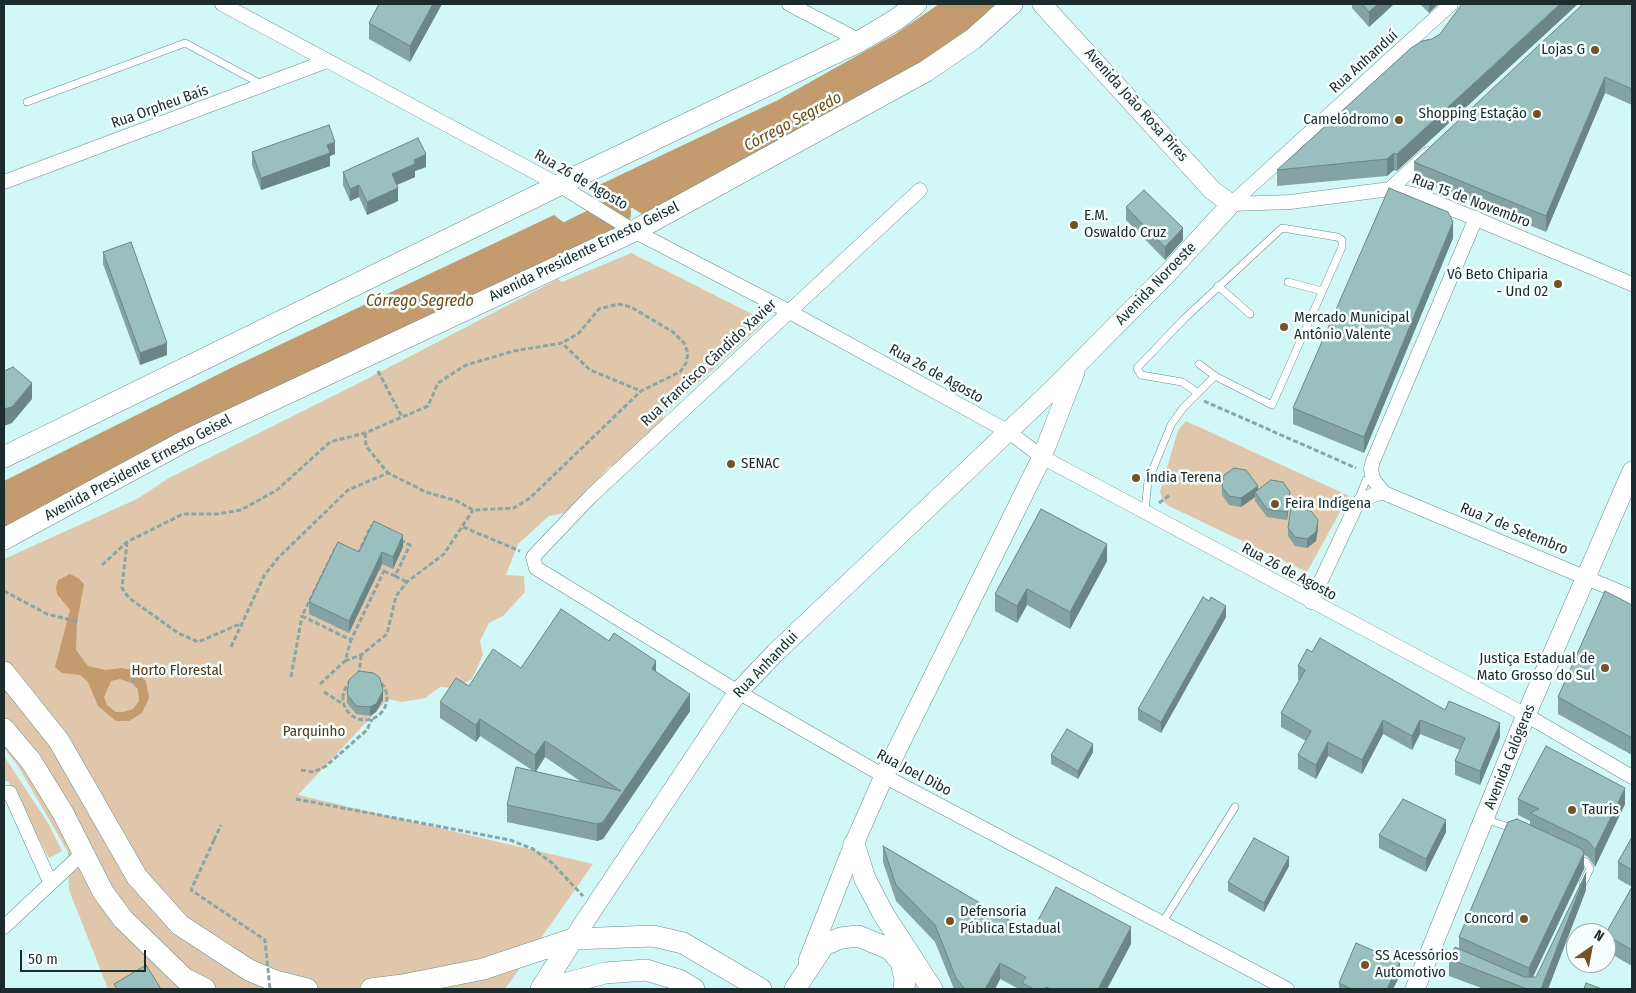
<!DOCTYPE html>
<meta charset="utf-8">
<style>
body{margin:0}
#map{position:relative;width:1636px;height:993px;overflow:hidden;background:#d1f8f7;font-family:"Fira Sans Condensed",sans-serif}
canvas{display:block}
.frame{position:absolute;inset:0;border:5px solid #1c2b2b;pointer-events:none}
.north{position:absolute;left:1566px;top:923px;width:50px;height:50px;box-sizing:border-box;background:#f7fefe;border:1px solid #9faaaa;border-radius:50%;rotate:33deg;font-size:14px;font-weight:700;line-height:20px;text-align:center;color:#1c2b2b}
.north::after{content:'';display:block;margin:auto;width:18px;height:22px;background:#735129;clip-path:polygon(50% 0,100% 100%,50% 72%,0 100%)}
.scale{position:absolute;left:20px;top:950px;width:126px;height:22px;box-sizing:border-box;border:2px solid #1c2b2b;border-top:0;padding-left:6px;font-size:15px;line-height:18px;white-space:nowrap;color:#1c2b2b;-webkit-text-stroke:4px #f7fefe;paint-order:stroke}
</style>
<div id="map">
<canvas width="1636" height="993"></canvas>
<div class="frame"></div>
<div class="north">N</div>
<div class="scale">50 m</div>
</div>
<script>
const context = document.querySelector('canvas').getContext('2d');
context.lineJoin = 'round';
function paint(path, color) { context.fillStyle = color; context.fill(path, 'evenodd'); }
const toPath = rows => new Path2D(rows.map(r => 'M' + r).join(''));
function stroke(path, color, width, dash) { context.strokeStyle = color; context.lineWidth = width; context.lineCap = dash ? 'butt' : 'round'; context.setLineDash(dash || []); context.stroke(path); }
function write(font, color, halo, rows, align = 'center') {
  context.font = font + ' "Fira Sans Condensed",sans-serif'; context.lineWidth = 5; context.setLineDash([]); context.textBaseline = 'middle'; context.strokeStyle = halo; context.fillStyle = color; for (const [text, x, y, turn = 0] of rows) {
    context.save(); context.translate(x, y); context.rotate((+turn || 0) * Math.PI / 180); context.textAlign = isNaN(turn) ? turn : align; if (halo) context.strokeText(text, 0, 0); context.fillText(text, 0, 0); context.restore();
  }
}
const green = toPath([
 [631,253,766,321,663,415,662,427,632,456,609,467,585,495,564,513,549,516,518,544,506,575,524,576,525,592,503,616,489,623,480,641,483,655,472,679,455,688,440,687,425,698,402,702,388,699,298,795,593,864,505,989,108,989,69,890,68,852,18,766,4,748,4,559,137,499,169,478,359,383,558,279,562,282],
 [1186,421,1349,496,1307,572,1169,506,1163,501,1160,492,1178,430],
 [4,756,48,823,62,851,49,858,8,781,4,781]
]);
const water = toPath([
 [939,4,997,4,973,30,911,73,647,217,597,186,778,100,894,35],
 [554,215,584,238,534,268,4,528,4,481,235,366],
 [70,574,78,578,84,584,77,622,76,650,88,666,106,670,121,668,133,670,146,681,149,698,142,713,129,721,116,721,98,706,88,682,80,675,62,673,55,667,70,610,57,594,56,587,58,580],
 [120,679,132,683,138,689,139,701,133,709,123,712,116,712,107,705,104,697,111,681]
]);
const stream = toPath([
 [616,213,634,204]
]);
const river = toPath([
 [540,251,616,213]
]);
const path = toPath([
 [378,371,402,417],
 [1204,401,1356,468],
 [365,433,366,446,388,473],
 [1159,503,1171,494],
 [463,527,520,551],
 [127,542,122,588,129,598,178,633,198,642,240,624],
 [336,547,384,571,351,640,302,616,336,547],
 [358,554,371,526,374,528],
 [102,565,127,542,183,514,217,514,241,510,277,490,330,442,365,433,428,406,438,383,466,365,514,351,562,343,590,370,641,391],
 [384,571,395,576,410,545,400,540],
 [395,576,407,582],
 [4,591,47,614,79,622],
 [231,647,264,576,278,558,348,490,388,473,426,492,457,501,473,510,514,508,530,498,641,391,680,372,686,363,688,353,684,343,673,332,631,307,618,304,599,309,579,333,562,343],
 [345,661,361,655,387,634,396,596,407,582,444,554,473,510],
 [359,675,361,655],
 '343 698a22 22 0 1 1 44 0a22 22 0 1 1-44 0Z',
 [291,677,302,616],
 [132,683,138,670],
 [320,684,345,661,351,640],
 [324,692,343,704],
 [301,770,314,772,326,766,367,730,372,719],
 [296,799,510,840,533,849,552,863,583,896],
 [214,840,221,825]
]);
const lane = toPath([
 [27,102,185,43,263,85],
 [1288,282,1322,291],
 [1218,286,1250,314],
 [1198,393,1182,382,1141,375,1137,368,1185,318,1282,228,1337,237,1342,240,1342,247,1272,405,1215,376,1199,364],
 [1358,501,1366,480],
 [1145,511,1148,481,1171,425,1183,408,1215,376],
 [1484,819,1515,829],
 [1576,858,1586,862,1590,869,1583,883],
 [1162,923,1235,807],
 [1433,948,1457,958]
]);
const street = toPath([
 [222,4,559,185,634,231,788,311,1009,432,1042,457,1526,715,1632,777],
 [789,4,860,41],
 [4,182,327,61],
 [1390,189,1428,154],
 [920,190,591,496,533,557,536,568,738,692,884,776,1287,989],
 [1231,204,1290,202,1390,189,1421,196,1632,284],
 [1231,204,1451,4],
 [1384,493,1373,479,1371,469,1373,461,1476,218],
 [1311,602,1355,508,1360,501,1376,494,1384,493,1632,597],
 [4,793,10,793,50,882],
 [4,927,84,852]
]);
const secondary = toPath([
 [573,939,738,692,775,653,1053,389,1168,273,1231,204,1212,190,1042,4],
 [808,961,854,844,884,776,1042,457,1075,372],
 [1415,989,1526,715,1632,471]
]);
const primary = toPath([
 [4,457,559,185,860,41,897,19,916,4],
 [4,539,185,441,634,231,926,71,973,39,1012,4],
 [4,672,59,741,137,877,180,925,249,970,275,981,307,989],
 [4,729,31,761,63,813,103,892,123,919,185,979,205,989],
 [854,844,865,879,884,915,932,989],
 [371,989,403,985,483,969,573,939,653,936,683,943,761,989],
 [541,989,573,939],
 [546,989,605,973,646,970,679,980,694,989],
 [795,989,824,945,841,938,858,936,890,949,901,962,905,979,904,989]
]);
const pathBridge = toPath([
 [214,840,191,890,265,940,270,989]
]);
const wall = toPath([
 [379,4,442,4,410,62,369,39,369,23],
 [1352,4,1394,4,1369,27,1352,8],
 [1420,4,1438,4,1429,13],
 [1632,4,1632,105,1605,93,1546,232,1414,178,1414,162],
 [1440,34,1397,171,1394,170,1387,176,1277,186,1277,170,1432,39],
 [252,152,335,154,330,156,330,166,261,190,252,165],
 [426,167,415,171,415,177,397,185,398,201,367,215,359,197,350,201,343,185,343,172],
 [1126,207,1183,240,1165,260,1126,220],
 [1453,238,1364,453,1293,424,1293,408],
 [103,252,167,355,140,365,103,264],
 [1222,487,1258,490,1290,500,1287,520,1267,517,1255,501,1255,497,1241,507,1229,505,1222,495],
 [1288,528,1318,529,1316,541,1307,548,1295,546,1288,536],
 [403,547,393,569,382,564,349,633,309,614,309,602,359,552],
 [1107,561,1070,629,1027,605,1017,623,995,611,995,594],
 [1209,601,1226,617,1161,733,1138,720,1138,709],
 [1632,605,1632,755,1558,714,1558,697],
 [1312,652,1445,710,1500,737,1480,785,1455,775,1455,761,1460,750,1420,734,1412,750,1383,734,1362,774,1328,756,1316,779,1298,769,1298,755,1306,741,1281,727,1281,713,1299,681,1298,680,1298,666],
 [656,672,690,711,603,839,597,841,507,822,507,805,535,772,480,736,476,742,440,718,440,702,469,686],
 [545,757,583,783,536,772],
 [347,694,383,700,376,712,370,716,356,714,347,703],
 [1093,752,1078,779,1051,764,1051,755],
 [1518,799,1625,804,1595,867,1588,857,1584,855,1584,869,1533,977,1536,977,1586,890,1548,989,1484,989,1449,976,1449,959,1459,949,1459,937,1530,825,1530,821,1518,815],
 [1446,832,1426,872,1379,848,1379,835],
 [1632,837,1632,887,1618,879,1618,862],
 [883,846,1031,933,1131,944,1107,989,1019,989,1000,979,995,989,954,989,935,942,896,901,883,862],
 [1289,866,1264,912,1228,891,1228,882],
 [1632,887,1632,966,1606,951,1606,933],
 [1400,975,1393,989,1339,989,1339,983]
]);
const shadedWall = toPath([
 [433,4,442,4,410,62,410,46],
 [1378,4,1394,4,1369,27,1369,12],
 [1429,4,1438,4,1429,13],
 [1560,4,1578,4,1397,171,1397,154],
 [1605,77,1605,93,1546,232,1546,216],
 [335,142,335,154,330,156,330,166,261,190,261,178,327,145],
 [1394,153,1394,170,1387,176,1387,159],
 [426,154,426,167,415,171,415,177,392,187,392,174,414,160],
 [359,185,359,197,350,201,350,189],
 [398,188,398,201,367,215,367,202],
 [1453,222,1453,238,1364,453,1364,437],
 [1183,228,1183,240,1165,260,1165,247],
 [167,343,167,355,140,365,140,353],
 [32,383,32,399,12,423,4,426,4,409],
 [1258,486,1258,495,1255,492,1255,497,1241,507,1241,498],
 [1290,492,1290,500,1287,520,1287,512],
 [1318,520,1318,529,1316,541,1307,548,1307,539],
 [403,535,403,547,393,569,393,557],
 [1107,544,1107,561,1070,629,1070,612],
 [382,552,382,564,349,633,349,621],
 [1027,589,1027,605,1017,623,1017,606],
 [1226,606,1226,617,1161,733,1161,722],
 [656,661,656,678,652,669],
 [383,691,383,700,376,712,370,716,370,707],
 [690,694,690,711,603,839,597,841,597,824],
 [480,719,480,736,476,742,476,725],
 [1383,720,1383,734,1362,774,1362,760],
 [1420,720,1420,734,1412,750,1412,736],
 [1500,723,1500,737,1480,785,1480,771],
 [545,741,545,757,535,772,535,755],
 [1328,742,1328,756,1316,779,1316,765],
 [1093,744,1093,752,1078,779,1078,771],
 [1625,788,1625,804,1595,867,1595,850],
 [1446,820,1446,832,1426,872,1426,859],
 [1584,853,1584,869,1529,985,1529,968],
 [1289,857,1289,866,1264,912,1264,903],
 [1586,873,1586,890,1548,989,1541,989],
 [1131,927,1131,944,1107,989,1098,989],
 [1400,962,1400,975,1393,989,1387,989],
 [1000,963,1000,979,995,989,985,989]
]);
const building = toPath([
 [379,4,433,4,410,46,369,23,379,4],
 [1362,4,1378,4,1369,12,1362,4],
 [1462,4,1560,4,1397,154,1394,153,1387,159,1277,170,1411,48,1422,41,1432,39,1440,34,1462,4],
 [1583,4,1632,4,1632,89,1605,77,1546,216,1414,162,1583,4],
 [329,125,335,142,327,145,330,153,261,178,252,152,329,125],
 [418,138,426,154,414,160,415,164,392,174,398,188,367,202,359,185,350,189,343,172,418,138],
 [1389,188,1448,212,1453,222,1364,437,1293,408,1389,188],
 [1144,190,1183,228,1165,247,1126,207,1144,190],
 [131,242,167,343,140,353,103,252,131,242],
 [13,367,32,383,12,407,4,409,4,370,4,371,13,367],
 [1234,468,1246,470,1258,486,1241,498,1229,496,1222,487,1224,475,1234,468],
 [1271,480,1283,482,1290,492,1287,512,1267,509,1255,492,1271,480],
 [1291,507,1311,511,1318,520,1316,532,1307,539,1295,537,1288,528,1291,507],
 [1041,509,1107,544,1070,612,1027,589,1017,606,995,594,1041,509],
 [374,521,403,535,393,557,382,552,349,621,309,602,338,542,359,552,374,521],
 [1605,591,1632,605,1632,738,1558,697,1605,591],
 [1203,597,1209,601,1211,597,1226,606,1161,722,1138,709,1203,597],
 [561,609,609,641,614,633,656,661,652,669,690,694,603,822,597,824,507,805,516,767,621,791,545,741,535,755,480,719,476,725,440,702,456,678,469,686,493,649,521,668,561,609],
 [1320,638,1445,710,1449,701,1500,723,1480,771,1455,761,1465,738,1420,720,1412,736,1383,720,1362,760,1328,742,1316,765,1298,755,1311,731,1281,713,1305,670,1298,666,1307,649,1312,652,1320,638],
 [359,671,374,673,380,678,383,691,376,704,370,707,356,706,347,694,349,680,359,671],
 [1067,729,1093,744,1078,771,1051,755,1067,729],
 [1546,746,1625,788,1595,850,1588,841,1530,813,1539,809,1518,799,1546,746],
 [1403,799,1446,820,1426,859,1379,835,1403,799],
 [1517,819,1582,849,1584,853,1529,968,1459,937,1508,822,1517,819],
 [1632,837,1632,870,1618,862,1632,837],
 [1254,838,1289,857,1264,903,1228,882,1254,838],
 [883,846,1031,933,1056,887,1131,927,1098,989,1051,989,1046,987,1045,989,1034,989,1022,983,1026,977,1000,963,985,989,965,989,956,978,935,925,896,885,883,846],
 [1586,873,1541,989,1527,989,1449,959,1455,947,1524,977,1536,977,1586,873],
 [1632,887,1632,950,1606,935,1606,933,1632,887],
 [1356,943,1400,962,1387,989,1351,989,1339,983,1356,943],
 [146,965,161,989,117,989,114,984,146,965],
 [1586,983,1602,989,1584,989,1586,983]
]);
const markers = [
 [1595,50,5,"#735129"],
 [1537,114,5,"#735129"],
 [1399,120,5,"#735129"],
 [1074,225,5,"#735129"],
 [1558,284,5,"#735129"],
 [1284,327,5,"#735129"],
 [731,464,5,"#735129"],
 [1136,478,5,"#735129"],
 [1275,504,5,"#735129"],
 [1605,668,5,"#735129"],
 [1572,810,5,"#735129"],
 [1524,919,5,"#735129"],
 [950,921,5,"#735129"],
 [1365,965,5,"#735129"]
];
const poiNames = [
 ["Lojas G",1585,50,"right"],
 ["Shopping Estação",1527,114,"right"],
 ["Camelódromo",1389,120,"right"],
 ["E.M.",1084,216],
 ["Oswaldo Cruz",1084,233],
 ["Vô Beto Chiparia",1548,275,"right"],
 ["- Und 02",1548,292,"right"],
 ["Mercado Municipal",1294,318],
 ["Antônio Valente",1294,335],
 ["SENAC",741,464],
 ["Índia Terena",1146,478],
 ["Feira Indígena",1285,504],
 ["Justiça Estadual de",1595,659,"right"],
 ["Mato Grosso do Sul",1595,676,"right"],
 ["Tauris",1582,810],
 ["Defensoria",960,912],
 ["Pública Estadual",960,929],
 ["Concord",1514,919,"right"],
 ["SS Acessórios",1375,956],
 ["Automotivo",1375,973]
];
const streetNames = [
 ["Rua Anhanduí",1364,62,-42],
 ["Avenida João Rosa Pires",1136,105,48],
 ["Rua Orpheu Baís",160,107,-20],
 ["Rua 26 de Agosto",581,180,30],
 ["Rua 15 de Novembro",1471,201,21],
 ["Avenida Presidente Ernesto Geisel",584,252,-26],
 ["Avenida Noroeste",1156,284,-46],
 ["Rua Francisco Cândido Xavier",709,363,-43],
 ["Rua 26 de Agosto",936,374,29],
 ["Avenida Presidente Ernesto Geisel",138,468,-28],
 ["Rua 7 de Setembro",1514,529,22],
 ["Rua 26 de Agosto",1289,572,28],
 ["Rua Anhandui",766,665,-46],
 ["Avenida Calógeras",1510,757,-68],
 ["Rua Joel Dibo",914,773,28]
];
const parkNames = [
 ["Horto Florestal",177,671],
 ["Parquinho",314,732]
];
const waterNames = [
 ["Córrego Segredo",793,122,-28],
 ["Córrego Segredo",420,302]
];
paint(green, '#e0c7ab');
paint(water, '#c39b6e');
stroke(stream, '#c39b6e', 5);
stroke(river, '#c39b6e', 30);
stroke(lane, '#698e8d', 8);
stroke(street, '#698e8d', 15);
stroke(secondary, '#698e8d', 20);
stroke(primary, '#698e8d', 22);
stroke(path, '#88a6a5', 3, [5, 2.5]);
stroke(lane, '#fff', 7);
stroke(street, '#fff', 14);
stroke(secondary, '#fff', 19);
stroke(primary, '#fff', 21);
stroke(pathBridge, '#88a6a5', 3, [5, 2.5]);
paint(wall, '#84a4a3');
paint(shadedWall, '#6b8685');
paint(building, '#99bfbe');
stroke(building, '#6b8685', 1);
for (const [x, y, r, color] of markers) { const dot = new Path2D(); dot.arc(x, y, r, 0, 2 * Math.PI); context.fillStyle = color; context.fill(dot); stroke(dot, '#f7fefe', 2); }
write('15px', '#1c2b2b', '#f7fefe', poiNames, 'left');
write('15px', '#1c2b2b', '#f7fefe', streetNames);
write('15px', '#563a16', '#f7fefe', parkNames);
write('italic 16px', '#714a14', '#f7fefe', waterNames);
</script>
